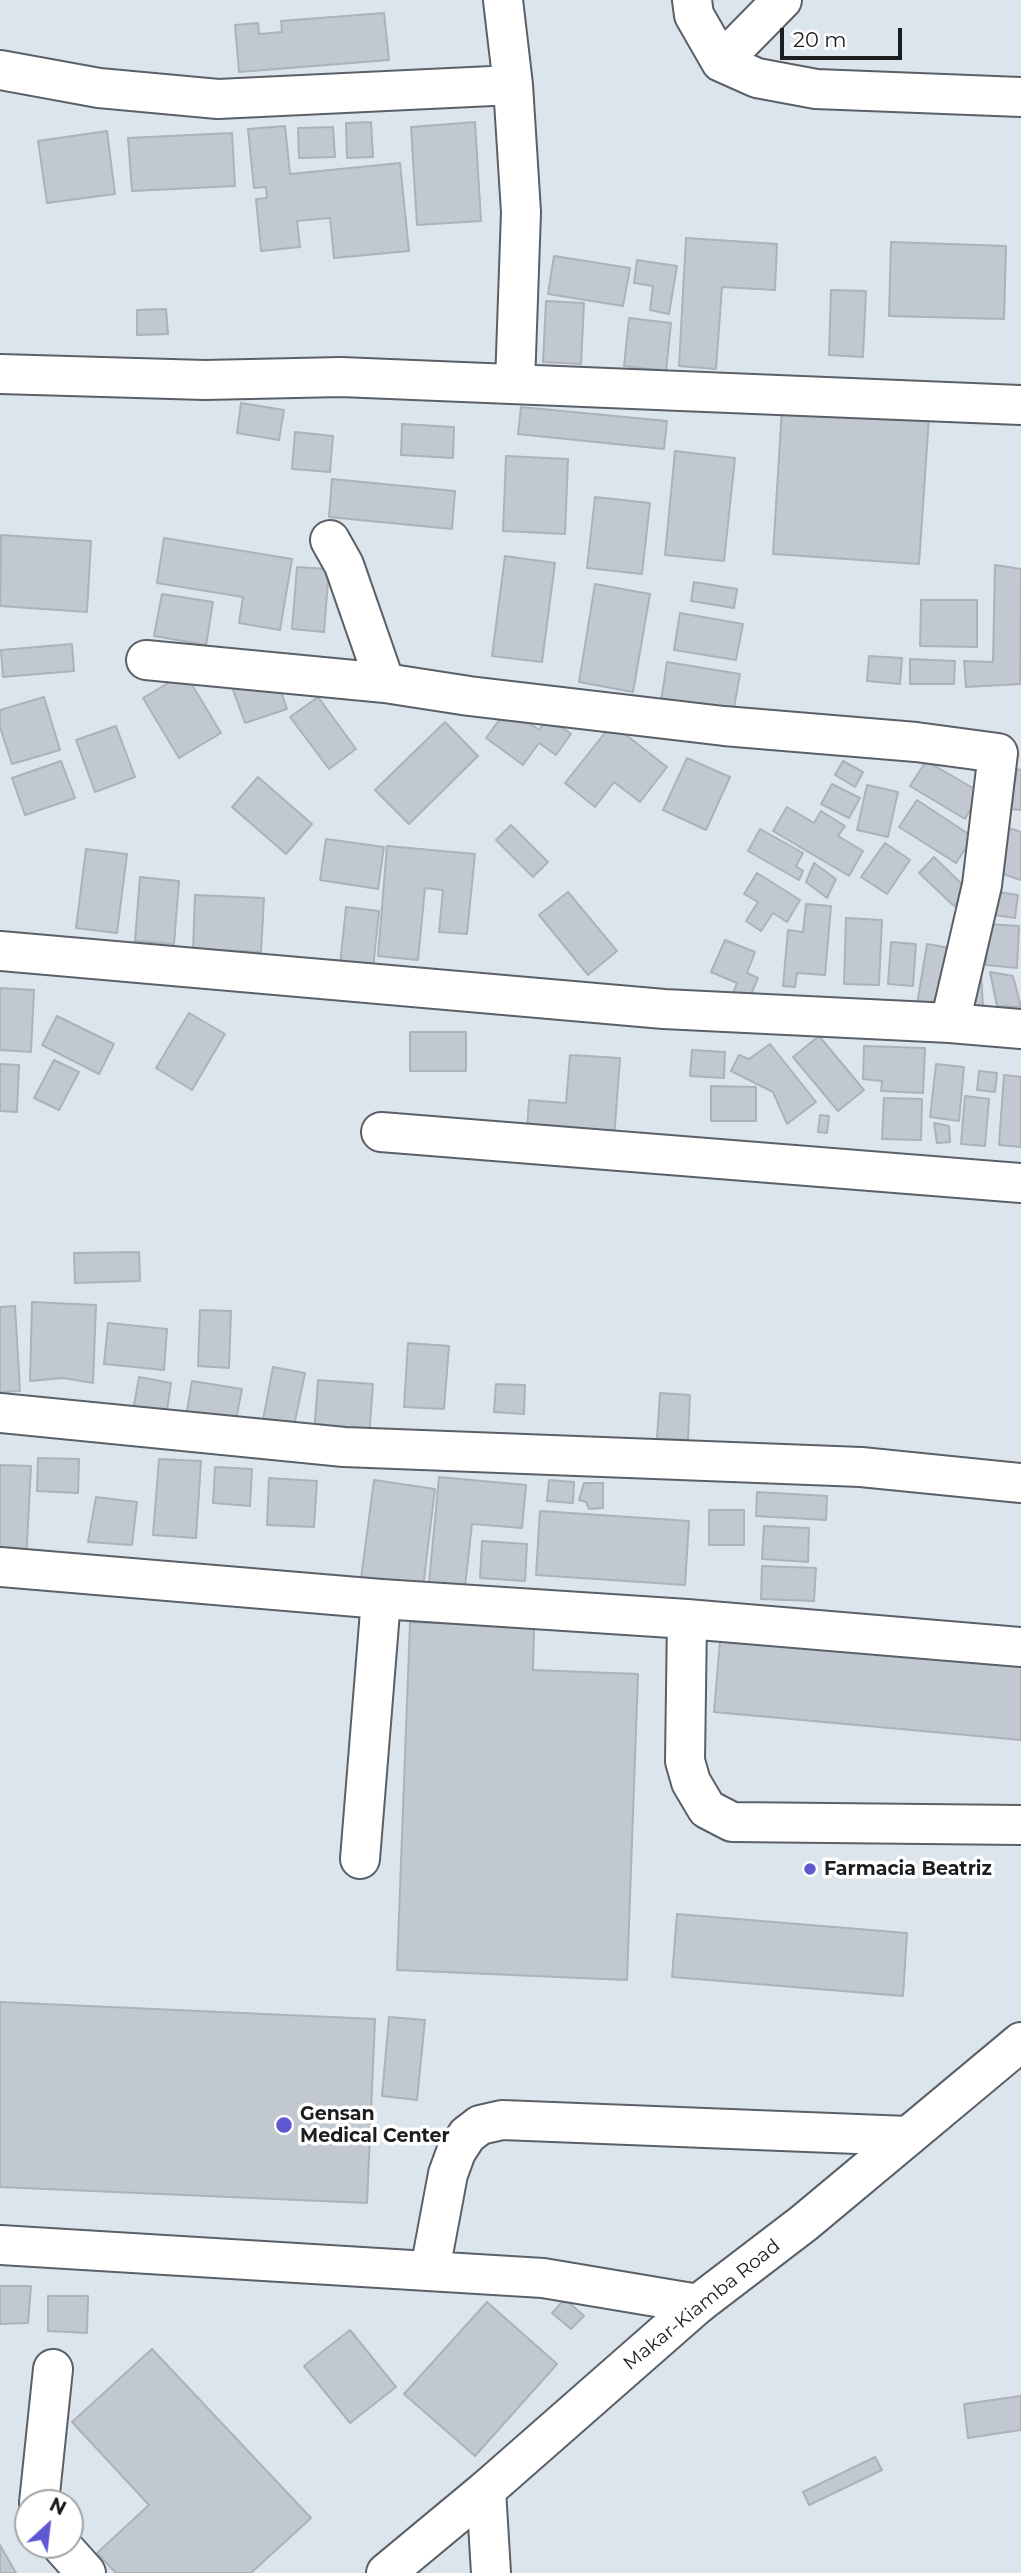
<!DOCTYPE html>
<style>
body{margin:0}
#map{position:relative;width:1021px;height:2573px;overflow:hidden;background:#dde5ec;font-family:Montserrat,sans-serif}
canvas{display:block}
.north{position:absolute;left:14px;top:2489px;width:70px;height:70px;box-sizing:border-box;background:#fff;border:2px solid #a4a5a6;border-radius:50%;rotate:27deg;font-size:19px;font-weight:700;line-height:28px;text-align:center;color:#1b1e20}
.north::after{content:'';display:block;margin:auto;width:24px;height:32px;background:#5e58d1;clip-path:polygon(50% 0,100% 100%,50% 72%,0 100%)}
.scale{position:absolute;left:780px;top:28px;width:122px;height:32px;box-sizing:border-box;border:4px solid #1b1e20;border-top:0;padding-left:9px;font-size:21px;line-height:24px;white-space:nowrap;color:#1b1e20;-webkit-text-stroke:5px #fff;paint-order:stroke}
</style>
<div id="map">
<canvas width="1021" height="2573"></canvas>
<div class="north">N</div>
<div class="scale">20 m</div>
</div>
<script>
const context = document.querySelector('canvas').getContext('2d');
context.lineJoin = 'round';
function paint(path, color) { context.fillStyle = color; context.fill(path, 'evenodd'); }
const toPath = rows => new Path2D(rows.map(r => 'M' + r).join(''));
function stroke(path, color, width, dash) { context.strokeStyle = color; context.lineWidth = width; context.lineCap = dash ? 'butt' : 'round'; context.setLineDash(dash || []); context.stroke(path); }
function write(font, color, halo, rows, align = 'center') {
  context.font = font + ' Montserrat,sans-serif'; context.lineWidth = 7; context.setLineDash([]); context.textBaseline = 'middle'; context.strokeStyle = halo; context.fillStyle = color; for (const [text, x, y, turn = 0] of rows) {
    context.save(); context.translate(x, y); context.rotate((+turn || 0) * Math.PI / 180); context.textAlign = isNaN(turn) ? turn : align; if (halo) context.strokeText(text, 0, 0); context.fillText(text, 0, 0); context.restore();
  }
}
const building = toPath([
 [384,13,389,60,239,72,235,25,258,23,259,34,282,32,281,21,384,13],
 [371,122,373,157,347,158,346,123,371,122],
 [475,122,481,221,417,225,411,127,475,122],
 [285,126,290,174,400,163,409,251,334,258,330,218,297,221,300,247,261,251,256,199,267,198,266,187,254,188,248,129,285,126],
 [333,127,335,157,299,158,298,128,333,127],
 [107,131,115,194,47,203,38,141,107,131],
 [232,133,235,186,132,191,128,138,232,133],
 [686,238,777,244,775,290,722,287,716,369,679,366,686,238],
 [891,242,1006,246,1004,319,889,316,891,242],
 [554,256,630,268,623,306,548,294,554,256],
 [637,260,677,266,669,314,650,310,653,286,634,283,637,260],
 [831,290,866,291,863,357,829,355,831,290],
 [546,301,584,303,581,364,543,362,546,301],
 [166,309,168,334,137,335,137,310,166,309],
 [629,318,671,323,666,371,624,366,629,318],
 [241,403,284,410,279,440,237,433,241,403],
 [521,407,667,421,664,449,518,434,521,407],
 [782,408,929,417,919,564,773,554,782,408],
 [402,424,454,427,453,458,401,455,402,424],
 [295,432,333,436,330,472,292,469,295,432],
 [675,451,735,458,724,561,665,555,675,451],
 [506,456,568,459,565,534,503,531,506,456],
 [332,479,455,491,452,529,329,517,332,479],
 [595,497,650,503,642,574,587,568,595,497],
 [1,535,91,541,87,612,0,606,1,535],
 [164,538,292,559,280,630,239,623,243,597,157,583,164,538],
 [505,556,555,563,542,662,492,656,505,556],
 [995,565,1021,569,1020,684,966,687,964,661,993,662,995,565],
 [297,567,329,569,324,632,292,629,297,567],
 [694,582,737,589,734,608,691,601,694,582],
 [595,584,650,594,633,692,579,682,595,584],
 [162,594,213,602,206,645,154,636,162,594],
 [921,600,977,600,977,647,920,646,921,600],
 [680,613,743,624,736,660,674,650,680,613],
 [72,644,74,671,3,677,1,650,72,644],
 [869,656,902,658,900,684,867,681,869,656],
 [910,659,955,661,954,684,910,684,910,659],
 [667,662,740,674,733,713,661,701,667,662],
 [185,673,221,733,179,758,143,698,185,673],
 [278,683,287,709,245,723,232,687,278,683],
 [44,697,60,750,12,764,0,727,0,710,44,697],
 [318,697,356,749,329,769,290,717,318,697],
 [508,708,539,730,548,717,571,734,556,755,539,743,523,765,486,738,508,708],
 [445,722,478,756,409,824,375,790,445,722],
 [612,724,667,767,640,802,614,782,595,807,565,783,612,724],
 [116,726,135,777,95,792,76,740,116,726],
 [687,758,730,777,706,830,663,810,687,758],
 [61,761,75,798,25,815,12,778,61,761],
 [843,761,863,772,855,787,835,775,843,761],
 [926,761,980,792,965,819,910,786,926,761],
 [1017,769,1021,770,1021,810,1011,809,1017,769],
 [258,777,312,824,286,854,232,807,258,777],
 [832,784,860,798,849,818,821,804,832,784],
 [867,785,898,792,888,837,857,830,867,785],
 [917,800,973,837,956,863,899,827,917,800],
 [787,807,814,823,821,811,845,826,838,836,863,851,849,876,773,831,787,807],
 [511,825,548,862,533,877,496,840,511,825],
 [1009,828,1021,832,1021,880,994,871,1009,828],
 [760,829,803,853,796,866,803,871,799,880,748,851,760,829],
 [326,839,384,847,378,889,320,880,326,839],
 [885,843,910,860,887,894,861,877,885,843],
 [387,846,475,854,467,934,439,932,443,890,425,888,418,960,378,956,387,846],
 [86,849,127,854,117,933,76,928,86,849],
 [934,857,969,891,954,906,919,873,934,857],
 [814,863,836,879,827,898,806,882,814,863],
 [757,873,800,900,787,922,773,913,761,931,746,921,758,902,744,894,757,873],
 [140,877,179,881,174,944,135,941,140,877],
 [991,891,1018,895,1015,918,988,914,991,891],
 [568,892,617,951,588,975,539,915,568,892],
 [195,895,264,898,261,952,193,949,195,895],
 [806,904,831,906,825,975,797,973,795,987,783,986,788,930,803,932,806,904],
 [346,907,379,911,372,978,339,974,346,907],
 [846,918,882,920,879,985,844,984,846,918],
 [989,924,1019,926,1017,968,986,965,989,924],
 [979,937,983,1007,960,1008,979,937],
 [725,940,755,952,747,973,758,978,749,999,733,993,737,983,711,972,725,940],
 [891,942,916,944,913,986,888,984,891,942],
 [927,944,956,949,948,1009,917,1004,927,944],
 [990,972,1013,976,1021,1007,997,1006,990,972],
 [0,988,34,990,31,1052,0,1050,0,988],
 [189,1013,225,1034,192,1090,156,1068,189,1013],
 [57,1016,114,1044,99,1074,42,1045,57,1016],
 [410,1032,466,1032,466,1071,410,1071,410,1032],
 [819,1036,864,1090,838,1111,793,1057,819,1036],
 [770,1044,816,1102,787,1124,773,1092,731,1071,739,1055,749,1059,770,1044],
 [864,1046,925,1048,923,1093,881,1091,882,1081,863,1079,864,1046],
 [692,1050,725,1052,724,1078,690,1076,692,1050],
 [570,1055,620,1058,614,1139,527,1131,529,1100,566,1103,570,1055],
 [54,1060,79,1072,59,1110,34,1098,54,1060],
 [0,1064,19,1065,17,1112,0,1111,0,1064],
 [936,1064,964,1067,959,1121,930,1117,936,1064],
 [979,1071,997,1073,995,1092,977,1090,979,1071],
 [1004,1075,1021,1077,1021,1147,999,1145,1004,1075],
 [711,1086,756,1087,756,1121,711,1121,711,1086],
 [965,1096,989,1099,985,1146,961,1144,965,1096],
 [884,1098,922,1099,921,1140,882,1139,884,1098],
 [820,1115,829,1116,827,1133,818,1132,820,1115],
 [934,1123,949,1126,950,1142,937,1143,934,1123],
 [139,1252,140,1281,75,1283,74,1253,139,1252],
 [32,1302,96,1305,93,1383,63,1378,30,1381,32,1302],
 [15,1306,20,1391,0,1392,0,1307,15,1306],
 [200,1310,231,1311,229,1368,198,1366,200,1310],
 [108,1323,167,1329,164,1370,104,1364,108,1323],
 [408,1343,449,1346,444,1409,404,1407,408,1343],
 [273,1367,305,1373,294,1426,263,1420,273,1367],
 [139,1377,171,1383,166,1417,133,1411,139,1377],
 [318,1380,373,1384,369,1438,314,1434,318,1380],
 [192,1381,242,1389,235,1425,186,1417,192,1381],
 [496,1384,525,1385,524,1414,494,1412,496,1384],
 [660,1393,690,1395,688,1440,657,1439,660,1393],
 [38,1458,79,1459,78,1493,37,1491,38,1458],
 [159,1459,201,1461,196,1538,153,1535,159,1459],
 [0,1465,31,1466,26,1563,0,1561,0,1465],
 [215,1467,252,1469,250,1506,213,1503,215,1467],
 [439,1477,526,1485,522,1528,472,1524,465,1587,429,1583,439,1477],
 [269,1478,317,1481,314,1527,267,1525,269,1478],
 [374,1480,435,1489,423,1587,361,1579,374,1480],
 [549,1480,574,1482,573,1503,547,1501,549,1480],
 [584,1483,603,1483,603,1508,589,1509,586,1502,579,1500,584,1483],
 [757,1492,827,1496,826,1520,756,1516,757,1492],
 [96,1497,137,1502,132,1545,88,1542,96,1497],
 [709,1510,744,1510,744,1545,709,1545,709,1510],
 [540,1511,689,1521,685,1585,536,1575,540,1511],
 [764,1526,809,1528,808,1562,762,1559,764,1526],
 [482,1541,527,1544,525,1581,480,1578,482,1541],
 [762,1566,816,1568,814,1601,761,1599,762,1566],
 [410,1622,534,1627,533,1670,638,1674,627,1980,397,1970,410,1622],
 [721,1629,1021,1655,1021,1740,714,1712,721,1629],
 [677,1914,907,1933,903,1996,672,1977,677,1914],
 [0,2002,375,2019,367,2203,0,2187,0,2002],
 [389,2017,425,2020,417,2100,382,2096,389,2017],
 [0,2286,31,2286,28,2323,0,2324,0,2286],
 [48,2296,88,2296,87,2333,48,2331,48,2296],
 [565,2299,584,2316,571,2329,552,2313,565,2299],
 [487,2302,557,2364,475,2456,404,2394,487,2302],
 [350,2330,396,2387,350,2423,304,2366,350,2330],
 [152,2349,311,2518,251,2573,116,2573,97,2553,149,2505,72,2422,152,2349],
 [1021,2396,1021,2430,968,2438,964,2404,1021,2396],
 [875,2457,882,2470,809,2505,803,2492,875,2457],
 [0,2545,16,2573,0,2573,0,2545]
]);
const minor = toPath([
 [503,0,513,85,521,212,515,384],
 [692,0,694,15,721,62,757,78,816,89,1021,97],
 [721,62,782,0],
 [0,70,99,88,218,99,513,85],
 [0,374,205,380,341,377,1021,405],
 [330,540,344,565,385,683],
 [146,660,385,683,469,696,724,726,916,742,998,753,982,885,950,1023],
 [0,951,664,1009,950,1023,1021,1029],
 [381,1132,1021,1183],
 [0,1413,344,1447,861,1467,1021,1483],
 [0,1567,381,1599,687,1619,1021,1647],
 [687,1619,685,1761,691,1782,707,1809,732,1822,1021,1825],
 [360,1859,381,1599],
 [0,2245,543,2278,698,2304],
 [430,2270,448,2174,456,2152,467,2135,480,2125,502,2120,908,2136],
 [486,2490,491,2573],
 [39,2503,53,2369],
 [61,2545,86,2573]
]);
const major = toPath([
 [386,2573,486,2490,698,2304,804,2223,1021,2042]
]);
const markers = [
 [810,1869,7,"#5e58d1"],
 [284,2125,9,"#5e58d1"]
];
const poiNames = [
 ["Farmacia Beatriz",824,1869],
 ["Gensan",300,2114],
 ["Medical Center",300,2136]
];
const streetNames = [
 ["Makar-Kiamba Road",702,2305,-39]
];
paint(building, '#c1c8d0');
stroke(building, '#abb2b9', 2);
stroke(minor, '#5a6067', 42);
stroke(major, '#5a6067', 42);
stroke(minor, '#fff', 38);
stroke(major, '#fff', 38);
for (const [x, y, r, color] of markers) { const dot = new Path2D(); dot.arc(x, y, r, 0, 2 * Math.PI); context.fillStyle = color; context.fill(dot); stroke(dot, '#fff', 2.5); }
write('bold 19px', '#1b1e20', '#fff', poiNames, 'left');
write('19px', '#1b1e20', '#fff', streetNames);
</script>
